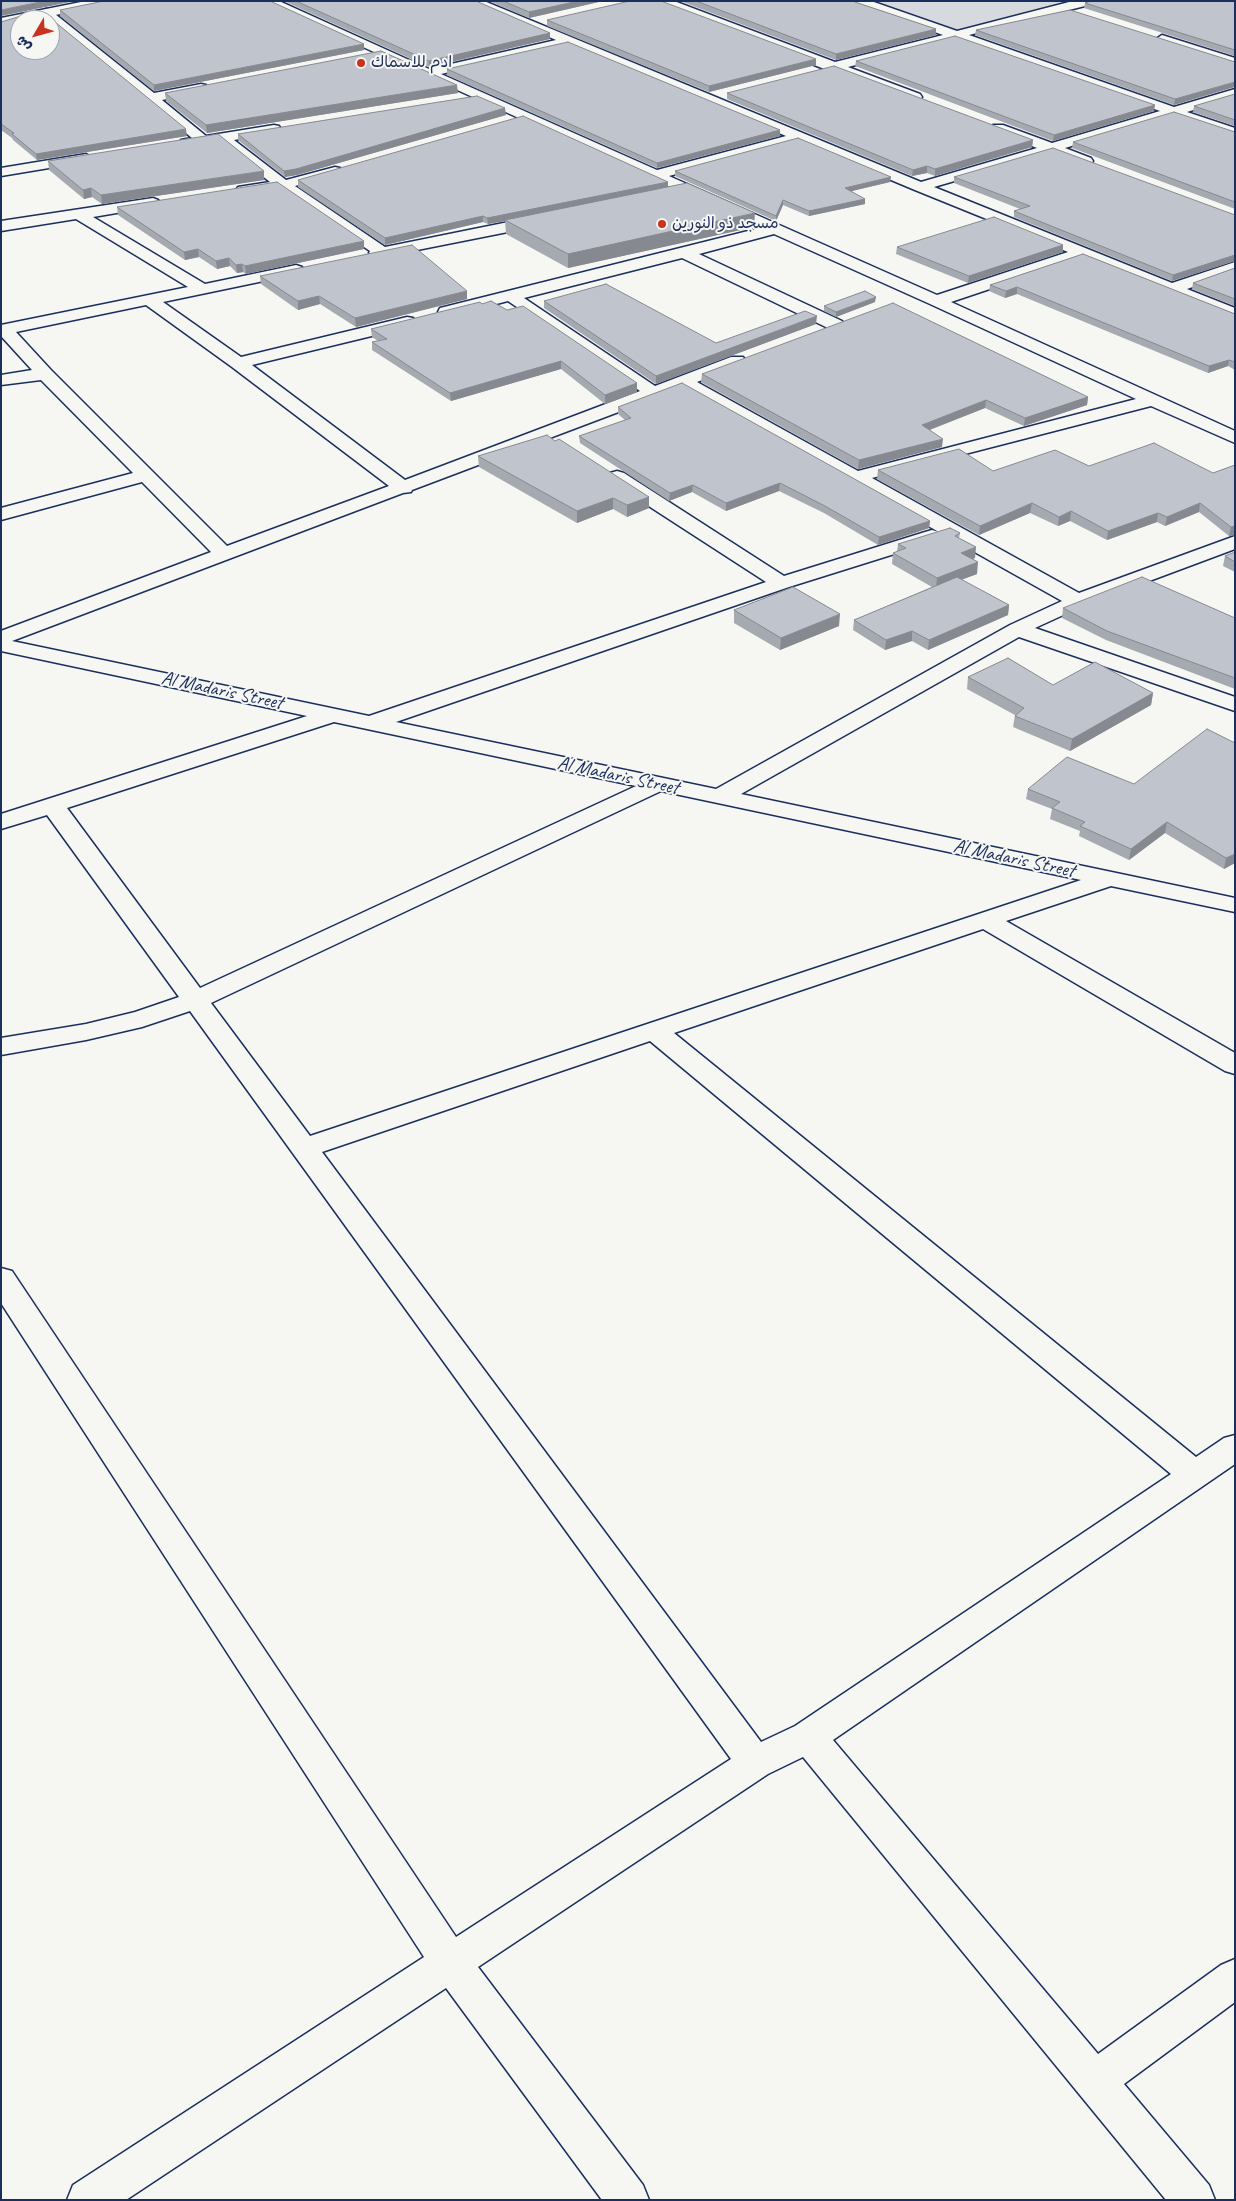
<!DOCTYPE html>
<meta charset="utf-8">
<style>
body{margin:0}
#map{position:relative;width:1236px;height:2201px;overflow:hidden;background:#f6f6f2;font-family:Caveat,"Playpen Sans Arabic",sans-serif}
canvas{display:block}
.frame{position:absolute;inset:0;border:2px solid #1b2f5e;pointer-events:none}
.north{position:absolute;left:10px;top:10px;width:50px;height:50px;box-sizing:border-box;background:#f6f6f2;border:1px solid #9ea6b7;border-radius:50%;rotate:233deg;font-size:14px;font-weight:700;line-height:20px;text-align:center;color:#1b2f5e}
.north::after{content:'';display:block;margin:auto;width:18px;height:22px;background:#c8321e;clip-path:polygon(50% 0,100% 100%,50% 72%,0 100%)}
</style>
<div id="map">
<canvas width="1236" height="2201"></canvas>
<div class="frame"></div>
<div class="north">ش</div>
</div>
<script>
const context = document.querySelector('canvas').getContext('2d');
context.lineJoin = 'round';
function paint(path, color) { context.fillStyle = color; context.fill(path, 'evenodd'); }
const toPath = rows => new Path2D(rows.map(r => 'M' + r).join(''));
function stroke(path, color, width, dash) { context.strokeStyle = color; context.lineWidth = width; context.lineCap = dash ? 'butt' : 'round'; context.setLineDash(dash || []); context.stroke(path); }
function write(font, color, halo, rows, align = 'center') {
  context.font = font + ' Caveat,"Playpen Sans Arabic",sans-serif'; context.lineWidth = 4; context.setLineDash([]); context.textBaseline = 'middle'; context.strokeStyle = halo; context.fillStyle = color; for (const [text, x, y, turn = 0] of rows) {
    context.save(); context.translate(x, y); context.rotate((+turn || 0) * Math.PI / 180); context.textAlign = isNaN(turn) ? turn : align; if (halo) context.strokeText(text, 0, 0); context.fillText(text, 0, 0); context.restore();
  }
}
const green = toPath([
 [874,1,1064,1,1070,3,958,31]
]);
const minor = toPath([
 [262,1,279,1,429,69,556,40,467,1,484,1,921,182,1037,148,993,131,991,128,993,125,1003,125,1052,143,1160,111,955,39,848,67,920,94,922,97,920,100,915,101,827,70,658,4,656,1,674,1,835,62,943,35,855,4,853,1,871,1,957,31,1073,1,1095,1,1093,4,969,35,1174,107,1235,89,1235,97,1187,112,1235,128,1235,137,1173,116,1065,148,1091,158,1093,161,1091,164,1081,164,1050,153,934,187,1172,283,1235,262,1235,272,1187,289,1235,308,1235,319,1082,258,951,302,1235,431,1235,443,1151,406,872,478,1079,593,1235,536,1235,549,1085,605,1035,628,1235,697,1235,711,1019,637,741,794,1235,898,1235,912,1111,886,1006,921,1235,1053,1235,1074,1225,1071,983,929,674,1033,1196,1457,1224,1438,1235,1435,1235,1464,833,1740,1098,2054,1221,1965,1235,1959,1235,2002,1124,2084,1209,2185,1215,2200,1166,2200,803,1757,768,1774,478,1967,643,2185,649,2200,602,2200,446,1988,126,2200,67,2200,73,2185,424,1957,1,1303,1,1268,12,1271,456,1937,731,1759,190,1011,142,1027,86,1040,1,1055,1,1038,86,1024,135,1012,179,997,47,815,1,829,1,814,307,716,1,651,1,631,211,552,142,482,1,520,1,508,133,473,41,380,1,385,1,375,32,370,1,336,1,325,188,287,76,219,1,231,1,221,153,198,158,200,161,203,158,206,93,217,205,284,296,265,302,267,304,270,302,273,163,302,241,357,407,317,413,318,415,322,413,326,252,365,405,480,640,391,508,301,446,317,440,316,438,312,440,308,760,228,262,1],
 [568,45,786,136,657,170,441,74,568,45],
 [798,141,915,190,1068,252,937,295,669,176,798,141],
 [774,234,930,304,1136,399,858,471,697,382,743,365,746,361,743,357,731,357,655,386,524,298,682,258,830,329,842,329,844,325,842,321,699,254,774,234],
 [146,305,232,367,389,486,227,546,51,370,16,332,146,305],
 [682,388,1062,601,1010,625,716,789,396,722,789,587,939,540,942,536,939,532,932,530,925,532,784,576,624,473,617,471,610,473,608,477,610,481,766,582,369,716,12,641,403,493,411,492,412,490,682,388],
 [334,722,636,786,200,988,67,808,334,722],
 [661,791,1081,880,310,1136,211,1003,661,791],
 [650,1041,1171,1474,795,1726,761,1742,322,1152,650,1041],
 [46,9,50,10,154,93,201,84,206,85,208,88,206,91,162,100,206,136,274,125,279,126,281,129,279,132,234,140,286,180,335,167,340,168,342,171,340,174,295,186,385,247,543,215,548,217,551,220,548,223,543,225,377,258,371,256,369,253,370,251,280,190,243,194,238,193,236,190,238,187,270,182,219,142,186,147,181,146,179,143,181,140,192,138,50,22,50,20,42,16,40,13,46,9],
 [1162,35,1235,58,1235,66,1157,42,1156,39,1162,35],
 [86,154,93,158,91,161,1,176,1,168,86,154]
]);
const secondary = toPath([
 [86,1,112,1,106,5,30,20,20,20,20,22,1,26,1,18,86,1]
]);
const wall = toPath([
 [284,1,476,1,550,39,429,67],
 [489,1,603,1,529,18],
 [680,1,852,1,936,29,936,35,836,60],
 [1235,1,1235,56,1084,8,1085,3],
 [60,10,364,44,364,50,154,91,60,16],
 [547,20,816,59,816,65,709,92,547,26],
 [1,22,187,136,37,160,13,140,12,138,1,130],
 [976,30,1235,62,1235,87,1174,105,975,35],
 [856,61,1154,111,1053,141,855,66],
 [447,69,780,136,657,168,447,75],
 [165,93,458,93,207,133,166,101],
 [727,93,1033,140,1032,147,935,176,927,173,912,176,727,99],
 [1235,94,1235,126,1193,112,1194,106],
 [506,115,297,175,285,177,238,140,238,134],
 [1235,132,1235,209,1072,148,1073,142],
 [48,161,264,180,102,204,92,197,84,199,49,170],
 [675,171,890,182,851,191,865,199,865,204,809,216,783,205,776,221,675,176],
 [954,177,1235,215,1235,261,1172,281,1014,217,1014,211,1020,209,954,183],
 [298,180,668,182,668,187,754,227,568,268,506,234,505,221,488,224,483,222,385,245,298,187],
 [117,207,364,249,246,274,243,272,237,273,230,266,217,269,199,257,185,260,118,215],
 [1063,245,1063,252,968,283,896,254,897,247],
 [1083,254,1235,314,1235,370,1228,366,1208,373,1017,294,1005,298,989,291,990,285],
 [1235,268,1235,306,1192,289,1193,283],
 [260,276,467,291,467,299,356,327,320,304,298,310,261,284],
 [544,301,716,343,816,324,656,384,544,308],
 [875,302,836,317,824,311,824,306],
 [482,304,637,392,605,404,561,369,451,401,372,350,372,342,378,341,372,337,371,329],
 [702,374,1088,397,1087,405,1024,426,985,408,930,430,942,447,858,469,701,382],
 [618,407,930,521,929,528,878,545,824,513,779,491,726,511,692,492,669,501,580,443,579,436,625,420,618,414],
 [555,441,649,497,649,508,627,517,613,509,577,523,479,467,478,456],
 [1235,465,1235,535,1229,536,1199,512,1165,526,1157,522,1107,540,1070,521,1058,526,1030,513,979,535,877,479,878,470,993,471,1089,466,1213,473],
 [960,533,959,538,975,558,972,559,977,574,961,580,1009,605,1008,615,928,650,912,641,885,650,853,630,854,620,932,587,892,564,893,553,897,552,898,544],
 [1235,552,1235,572,1223,566,1225,556],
 [1063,608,1235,618,1235,689,1106,640,1062,618],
 [734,610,839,626,780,650,734,623],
 [968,677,1053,685,1153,693,1151,705,1070,751,1013,727,1015,715,967,689],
 [1134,784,1235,863,1224,869,1165,833,1129,860,1079,836,1080,831,1050,819,1052,809,1026,799,1028,789]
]);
const shadedWall = toPath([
 [45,1,75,1,1,16,1,10],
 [578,1,603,1,529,18,529,12],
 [936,29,936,35,836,60,836,54],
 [550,33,550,39,429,67,429,61],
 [364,44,364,50,154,91,154,85],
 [816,59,816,65,709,92,709,86],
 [1235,82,1234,87,1174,105,1175,99],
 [457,85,458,93,207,133,206,125],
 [1155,105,1154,111,1053,141,1054,135],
 [505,108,506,115,297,175,285,177,284,171],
 [186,129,187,136,37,160,36,154],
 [780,130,780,136,657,168,657,163],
 [1033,140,1032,147,935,176,935,169],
 [927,166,927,173,912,176,913,170],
 [264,171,264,180,102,204,101,195],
 [891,177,890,182,844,193,845,188],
 [668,182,668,188,505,220,505,221,488,224,487,218],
 [91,188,92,197,84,199,83,190],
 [865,199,865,204,809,216,809,211],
 [783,200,783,205,776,221,776,216],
 [755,213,754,227,568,268,568,254],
 [483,216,483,222,385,245,385,238],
 [364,241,364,249,246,274,245,266],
 [1063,245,1063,252,968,283,969,276],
 [198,249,199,257,185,260,184,252],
 [1235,255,1235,261,1172,281,1173,275],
 [229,258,230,266,217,269,216,261],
 [242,264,243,272,237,273,236,265],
 [1017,287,1017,294,1005,298,1006,291],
 [467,291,467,299,356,327,355,318],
 [319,296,320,304,298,310,298,301],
 [876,297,875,302,836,317,836,312],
 [817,316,816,324,656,384,656,376],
 [1229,360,1228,366,1208,373,1209,366],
 [561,361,561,369,451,401,450,393],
 [637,383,637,392,605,404,605,395],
 [1088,397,1087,405,1024,426,1025,418],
 [986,400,985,408,921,433,922,425],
 [943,439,942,447,858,469,859,460],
 [780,483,779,491,726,511,726,503],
 [693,485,692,492,669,501,670,493],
 [649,497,649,508,627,517,627,505],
 [613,498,613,509,577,523,577,511],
 [1032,503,1030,513,979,535,980,526],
 [1200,503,1199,512,1165,526,1167,517],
 [1071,511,1070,521,1058,526,1059,517],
 [1158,513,1157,522,1107,540,1108,531],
 [930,521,929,528,878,545,879,537],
 [1235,526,1235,535,1229,536,1231,527],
 [976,547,975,558,960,564,961,553],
 [978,562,977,574,936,589,937,578],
 [1009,605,1008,615,928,650,929,640],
 [840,614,839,626,780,650,781,638],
 [912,631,912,641,885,650,886,640],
 [1153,693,1151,705,1070,751,1072,739],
 [1167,822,1165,833,1129,860,1131,849],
 [1235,854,1235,863,1224,869,1226,858]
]);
const building = toPath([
 [1,1,45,1,1,10,1,1],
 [104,1,270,1,364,44,154,85,60,10,104,1],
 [296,1,476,1,550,33,429,61,296,1],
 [503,1,578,1,529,12,503,1],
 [630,1,661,1,816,59,709,86,547,20,630,1],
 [696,1,852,1,936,29,836,54,696,1],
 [1091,1,1235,1,1235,50,1085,3,1091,1],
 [1070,10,1235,62,1235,82,1175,99,976,30,1070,10],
 [44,13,186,129,36,154,12,134,14,133,1,124,1,22,21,16,44,13],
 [20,20,50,20,50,50,20,50,20,20],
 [955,36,1155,105,1054,135,856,61,955,36],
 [568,42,780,130,657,163,447,69,568,42],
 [381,51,457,85,206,125,165,93,381,51],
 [834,66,1033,140,935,169,927,166,913,170,727,93,834,66],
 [1235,94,1235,120,1194,106,1235,94],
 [477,96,505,108,296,169,284,171,238,134,477,96],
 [1174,112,1235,132,1235,202,1073,142,1174,112],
 [523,116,668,182,487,218,483,216,385,238,298,180,523,116],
 [218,134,264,171,101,195,91,188,83,190,48,161,218,134],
 [798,138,891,177,845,188,865,199,809,211,783,200,776,216,675,171,798,138],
 [1053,148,1235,215,1235,255,1173,275,1014,211,1030,206,954,177,1053,148],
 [277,182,364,241,245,266,242,264,236,265,229,258,216,261,198,249,184,252,117,207,277,182],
 [687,183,755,213,568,254,505,220,687,183],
 [994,217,1063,245,969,276,897,247,994,217],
 [412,245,467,291,355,318,319,296,298,301,260,276,412,245],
 [1083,254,1235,314,1235,362,1229,360,1209,366,1017,287,1006,291,990,285,1083,254],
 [1235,268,1235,299,1193,283,1235,268],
 [606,284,716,343,805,311,817,316,656,376,544,301,606,284],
 [865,291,876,297,836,312,824,306,865,291],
 [491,301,507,310,523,306,637,383,605,395,561,361,450,393,372,342,387,339,371,329,480,302,482,304,491,301],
 [893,303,1088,397,1025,418,986,400,922,425,943,439,859,460,702,374,893,303],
 [682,383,930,521,879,537,825,506,780,483,726,503,693,485,670,493,579,436,631,418,618,407,682,383],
 [547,435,555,441,559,439,649,497,627,505,613,498,577,511,478,456,547,435],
 [1154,443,1213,473,1235,465,1235,526,1231,527,1200,503,1167,517,1158,513,1108,531,1071,511,1059,517,1032,503,980,526,878,470,959,449,993,471,1055,450,1089,466,1154,443],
 [950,528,960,533,955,536,976,547,961,553,978,562,937,578,893,553,906,548,898,544,950,528],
 [1235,552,1235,562,1225,556,1235,552],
 [957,577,1009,605,929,640,912,631,886,640,854,620,957,577],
 [1142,577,1235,618,1235,678,1107,631,1063,608,1142,577],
 [793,587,840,614,781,638,734,610,793,587],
 [1008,658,1053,685,1095,662,1153,693,1072,739,1015,716,1024,708,968,677,1008,658],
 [1207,729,1235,743,1235,854,1226,858,1167,822,1131,849,1080,826,1085,822,1052,808,1060,802,1028,789,1067,757,1134,784,1207,729]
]);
const markers = [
 [361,63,5,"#c8321e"],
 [662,224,5,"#c8321e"]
];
const farPoinames = [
 ["ادم للاسماك",371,63],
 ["مسجد ذو النورين",672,224]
];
const streetNames = [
 ["Al Madaris Street",222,691,12],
 ["Al Madaris Street",618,776,12],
 ["Al Madaris Street",1014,859,12]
];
paint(green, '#d6d9dd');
stroke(minor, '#1b2f5e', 3);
stroke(secondary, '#1b2f5e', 3);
paint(minor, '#f6f6f2');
paint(secondary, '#f6f6f2');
paint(wall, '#a5a9b0');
paint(shadedWall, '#868990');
paint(building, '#c0c4cd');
stroke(building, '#868990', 1);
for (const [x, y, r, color] of markers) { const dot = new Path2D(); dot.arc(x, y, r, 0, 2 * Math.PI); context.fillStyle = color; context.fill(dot); stroke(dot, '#f6f6f2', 2); }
write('16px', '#1b2f5e', '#f6f6f2', farPoinames, 'left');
write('20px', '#1b2f5e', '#f6f6f2', streetNames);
</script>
